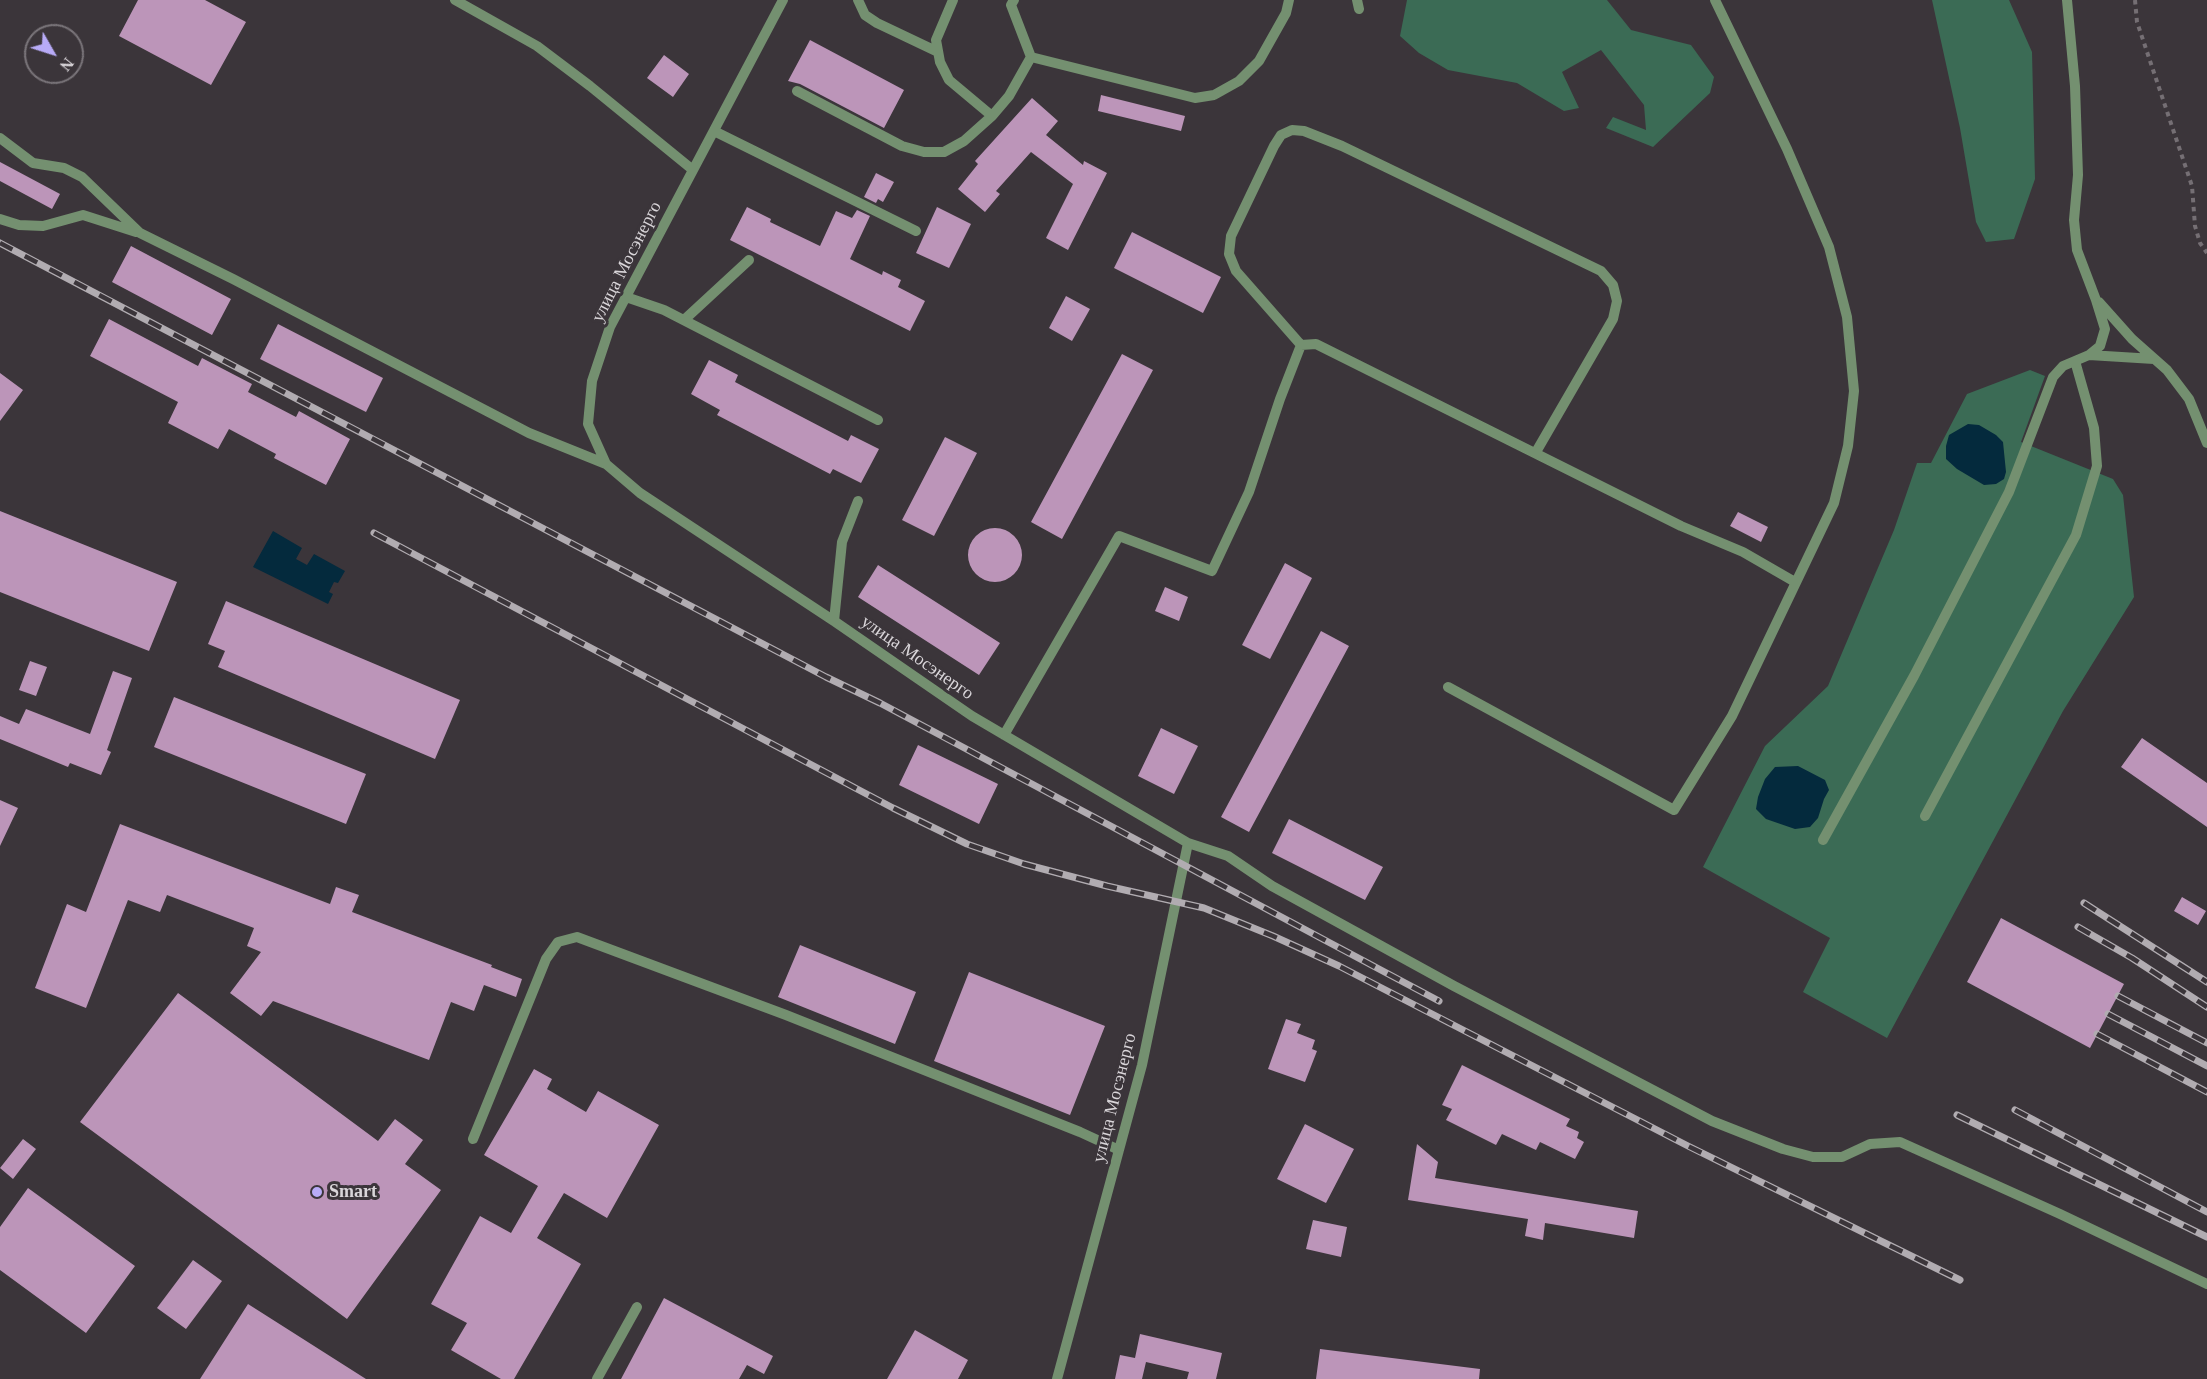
<!DOCTYPE html>
<meta charset="utf-8">
<style>
body{margin:0}
#map{position:relative;width:2207px;height:1379px;overflow:hidden;background:#3b353a;font-family:"Times New Roman",serif}
canvas{display:block}
.north{position:absolute;left:24px;top:24px;width:60px;height:60px;box-sizing:border-box;background:#3b353a;border:2px solid #7a757a;border-radius:50%;rotate:129deg;font-size:16px;font-weight:700;line-height:24px;text-align:center;color:#d9d5d9}
.north::after{content:'';display:block;margin:auto;width:21px;height:27px;background:#b8abf7;clip-path:polygon(50% 0,100% 100%,50% 72%,0 100%)}
</style>
<div id="map">
<canvas width="2207" height="1379"></canvas>
<div class="north">N</div>
</div>
<script>
const context = document.querySelector('canvas').getContext('2d');
context.lineJoin = 'round';
function paint(path, color) { context.fillStyle = color; context.fill(path, 'evenodd'); }
const toPath = rows => new Path2D(rows.map(r => 'M' + r).join(''));
function stroke(path, color, width, dash) { context.strokeStyle = color; context.lineWidth = width; context.lineCap = dash ? 'butt' : 'round'; context.setLineDash(dash || []); context.stroke(path); }
function write(font, color, halo, rows, align = 'center') {
  context.font = font + ' "Times New Roman",serif'; context.lineWidth = 6; context.setLineDash([]); context.textBaseline = 'middle'; context.strokeStyle = halo; context.fillStyle = color; for (const [text, x, y, turn = 0] of rows) {
    context.save(); context.translate(x, y); context.rotate((+turn || 0) * Math.PI / 180); context.textAlign = isNaN(turn) ? turn : align; if (halo) context.strokeText(text, 0, 0); context.fillText(text, 0, 0); context.restore();
  }
}
const green = toPath([
 [1407,0,1607,0,1631,30,1691,45,1714,77,1710,93,1653,147,1606,128,1613,117,1646,130,1644,105,1601,50,1562,72,1579,108,1564,111,1517,83,1448,70,1419,53,1400,36],
 [1932,0,2009,0,2032,52,2035,179,2014,239,1986,242,1976,222,1960,128],
 [2030,370,2045,376,2021,442,2113,479,2123,495,2134,597,2063,711,1887,1038,1803,992,1830,938,1703,867,1765,746,1828,686,1894,530,1917,463,1931,463,1967,394]
]);
const water = toPath([
 [1968,424,1979,425,1996,435,2003,442,2006,472,2004,479,1996,484,1984,485,1957,469,1946,459,1946,446,1949,435],
 [273,531,302,548,296,559,307,565,314,554,345,571,338,583,334,582,329,592,333,594,328,604,253,567],
 [1798,766,1825,780,1829,790,1824,799,1818,818,1810,827,1795,829,1766,819,1756,809,1758,797,1765,779,1775,767]
]);
const building = toPath([
 [138,0,205,0,246,22,211,85,119,36],
 [810,40,904,90,884,128,800,84,788,81],
 [664,55,689,74,673,97,647,78],
 [1101,95,1185,116,1181,131,1098,111],
 [1032,98,1058,121,1046,135,1083,165,1084,161,1107,173,1068,250,1046,238,1073,184,1031,152,996,191,1000,194,985,212,958,189,978,164,975,161],
 [0,162,60,194,52,209,0,181],
 [876,173,894,182,883,202,878,199,876,203,864,197],
 [747,207,771,219,770,222,820,246,836,211,852,218,857,210,870,216,850,259,882,275,883,271,901,280,898,287,925,301,910,331,730,240],
 [937,207,971,224,949,268,916,253],
 [1132,232,1221,277,1203,313,1114,268],
 [131,246,231,299,212,335,112,282],
 [1066,296,1090,309,1072,341,1049,328],
 [109,319,198,366,202,358,252,384,248,392,296,417,299,411,350,439,326,485,274,458,276,454,229,429,218,449,168,423,178,402,90,356],
 [278,324,383,378,366,412,260,359],
 [1122,354,1153,370,1062,539,1031,522],
 [709,360,738,375,735,382,848,441,851,435,879,449,861,483,833,469,830,474,717,415,720,410,691,394],
 [0,373,23,390,0,421],
 [945,437,977,453,934,536,902,520],
 [0,511,177,582,149,651,0,592],
 [1738,512,1768,527,1761,542,1730,526],
 '968 555a27 27 0 1 1 54 0a27 27 0 1 1-54 0Z',
 [1285,563,1312,578,1270,659,1242,645],
 [878,565,1000,643,979,675,858,597],
 [1165,587,1188,597,1179,621,1155,611],
 [226,601,460,700,435,759,218,667,225,651,208,644],
 [1321,631,1349,646,1249,832,1221,817],
 [30,661,47,667,36,696,19,690],
 [113,671,132,678,107,750,111,752,101,775,70,763,68,767,0,739,0,716,19,724,26,709,90,734],
 [174,697,366,774,346,824,154,747],
 [1161,728,1198,746,1174,794,1138,776],
 [2142,738,2207,783,2207,827,2121,767],
 [918,745,998,784,979,824,899,785],
 [0,800,18,808,0,846],
 [1289,819,1383,867,1365,900,1272,853],
 [120,824,330,904,336,887,359,895,352,912,492,965,491,967,522,979,516,997,484,985,474,1011,451,1002,429,1060,273,1001,261,1016,230,993,261,952,247,946,254,928,167,895,160,912,128,900,86,1008,35,988,67,904,86,912],
 [2182,897,2206,911,2198,925,2174,911],
 [2001,918,2124,984,2090,1048,1967,982],
 [800,945,916,992,895,1044,778,997],
 [969,972,1105,1026,1070,1115,934,1061],
 [178,993,378,1141,395,1119,423,1140,405,1164,441,1190,347,1319,80,1122],
 [1286,1019,1301,1024,1297,1033,1315,1040,1312,1049,1317,1051,1305,1082,1268,1069],
 [1462,1065,1570,1119,1566,1126,1579,1132,1577,1138,1584,1142,1575,1159,1540,1142,1536,1150,1502,1134,1496,1145,1446,1120,1452,1109,1442,1105],
 [534,1069,552,1079,547,1089,586,1112,598,1091,659,1125,607,1218,564,1193,537,1238,581,1264,514,1379,501,1379,451,1350,467,1323,431,1304,480,1216,511,1233,538,1186,484,1155],
 [1305,1124,1354,1149,1326,1203,1277,1179],
 [23,1139,36,1149,13,1179,0,1168],
 [1417,1144,1438,1162,1435,1178,1638,1211,1634,1238,1545,1223,1543,1240,1525,1236,1528,1219,1408,1200],
 [28,1188,135,1266,86,1333,0,1270,0,1227],
 [1313,1220,1347,1227,1341,1257,1306,1249],
 [193,1260,222,1281,186,1329,157,1308],
 [664,1298,773,1356,764,1374,747,1365,739,1379,621,1379],
 [248,1304,366,1379,200,1379],
 [915,1330,968,1360,958,1379,887,1379],
 [1140,1334,1222,1353,1216,1379,1187,1379,1189,1372,1146,1362,1142,1379,1115,1379,1120,1355,1135,1358],
 [1320,1349,1480,1369,1479,1379,1316,1379]
]);
const path = toPath([
 [2135,0,2137,22,2192,186,2195,226,2200,243,2207,253]
]);
const minor = toPath([
 [455,0,537,46,590,86,693,170],
 [783,0,610,327,592,381,588,424,606,464,640,493,834,621,972,716,1188,843,1228,856,1272,886,1454,986,1712,1121,1783,1149,1813,1157,1842,1157,1870,1144,1900,1142,2060,1214,2207,1284],
 [858,0,865,15,877,23,938,52],
 [953,0,936,40,940,62,949,80,992,116],
 [1357,0,1359,9],
 [1031,57,1195,98,1214,95,1239,81,1259,61,1286,13,1289,0],
 [797,91,902,146,924,152,944,152,964,141,992,116,1009,96,1031,57,1011,5,1014,0],
 [714,131,916,231],
 [0,138,33,163,64,168,82,177,140,233,233,279,529,433,606,464],
 [0,219,19,225,43,226,83,215,136,232],
 [626,297,664,310,878,420],
 [2099,302,2132,339,2167,370,2189,399,2207,443],
 [684,320,749,260],
 [1301,345,1236,271,1229,254,1231,236,1274,146,1281,135,1292,130,1304,131,1342,146,1601,271,1613,285,1617,301,1613,319,1536,452],
 [1301,345,1316,344,1681,526,1743,552,1795,582],
 [2089,355,2154,359],
 [834,621,842,542,858,501],
 [1448,687,1674,810,1732,716,1834,503,1848,446,1854,391,1847,317,1829,247,1787,149,1715,0],
 [1004,735,1119,536,1212,571,1249,492,1280,399,1301,345],
 [1925,816,2076,535,2097,466,2094,428,2075,361],
 [1823,840,1914,676,2009,492,2053,377,2063,366,2089,355,2100,346,2105,329,2096,300,2077,250,2074,220,2078,175,2075,86,2067,0],
 [473,1139,546,959,558,942,577,937,786,1015,1080,1132,1119,1150],
 [597,1379,637,1307],
 [1057,1379,1142,1065,1188,843]
]);
const rail = toPath([
 [0,243,826,677,880,703,1439,1001],
 [374,533,893,808,967,844,1024,864,1107,886,1204,908,1273,936,1339,966,1688,1146,1960,1280],
 [2084,903,2207,982],
 [2078,927,2132,958,2207,1007],
 [2118,996,2207,1043],
 [2108,1014,2207,1066],
 [2097,1034,2207,1092],
 [2015,1110,2207,1212],
 [1957,1115,2207,1237]
]);
const markers = [
 [317,1192,6,"#b8abf7"]
];
const streetNames = [
 ["улица Мосэнерго",627,262,-63],
 ["улица Мосэнерго",917,658,35],
 ["улица Мосэнерго",1115,1098,-76]
];
const poiNames = [
 ["Smart",329,1192]
];
paint(green, '#3b6b55');
paint(water, '#042a3d');
paint(building, '#bc95b9');
stroke(path, '#756f74', 4, [4.5, 4.5]);
stroke(minor, '#749070', 10);
stroke(rail, '#b1acb1', 7);
stroke(rail, '#3b353a', 4.5, [14]);
for (const [x, y, r, color] of markers) { const dot = new Path2D(); dot.arc(x, y, r, 0, 2 * Math.PI); context.fillStyle = color; context.fill(dot); stroke(dot, '#3b353a', 2); }
write('18px', '#d9d5d9', '#3b353a', streetNames);
write('bold 18px', '#d9d5d9', '#3b353a', poiNames, 'left');
</script>
